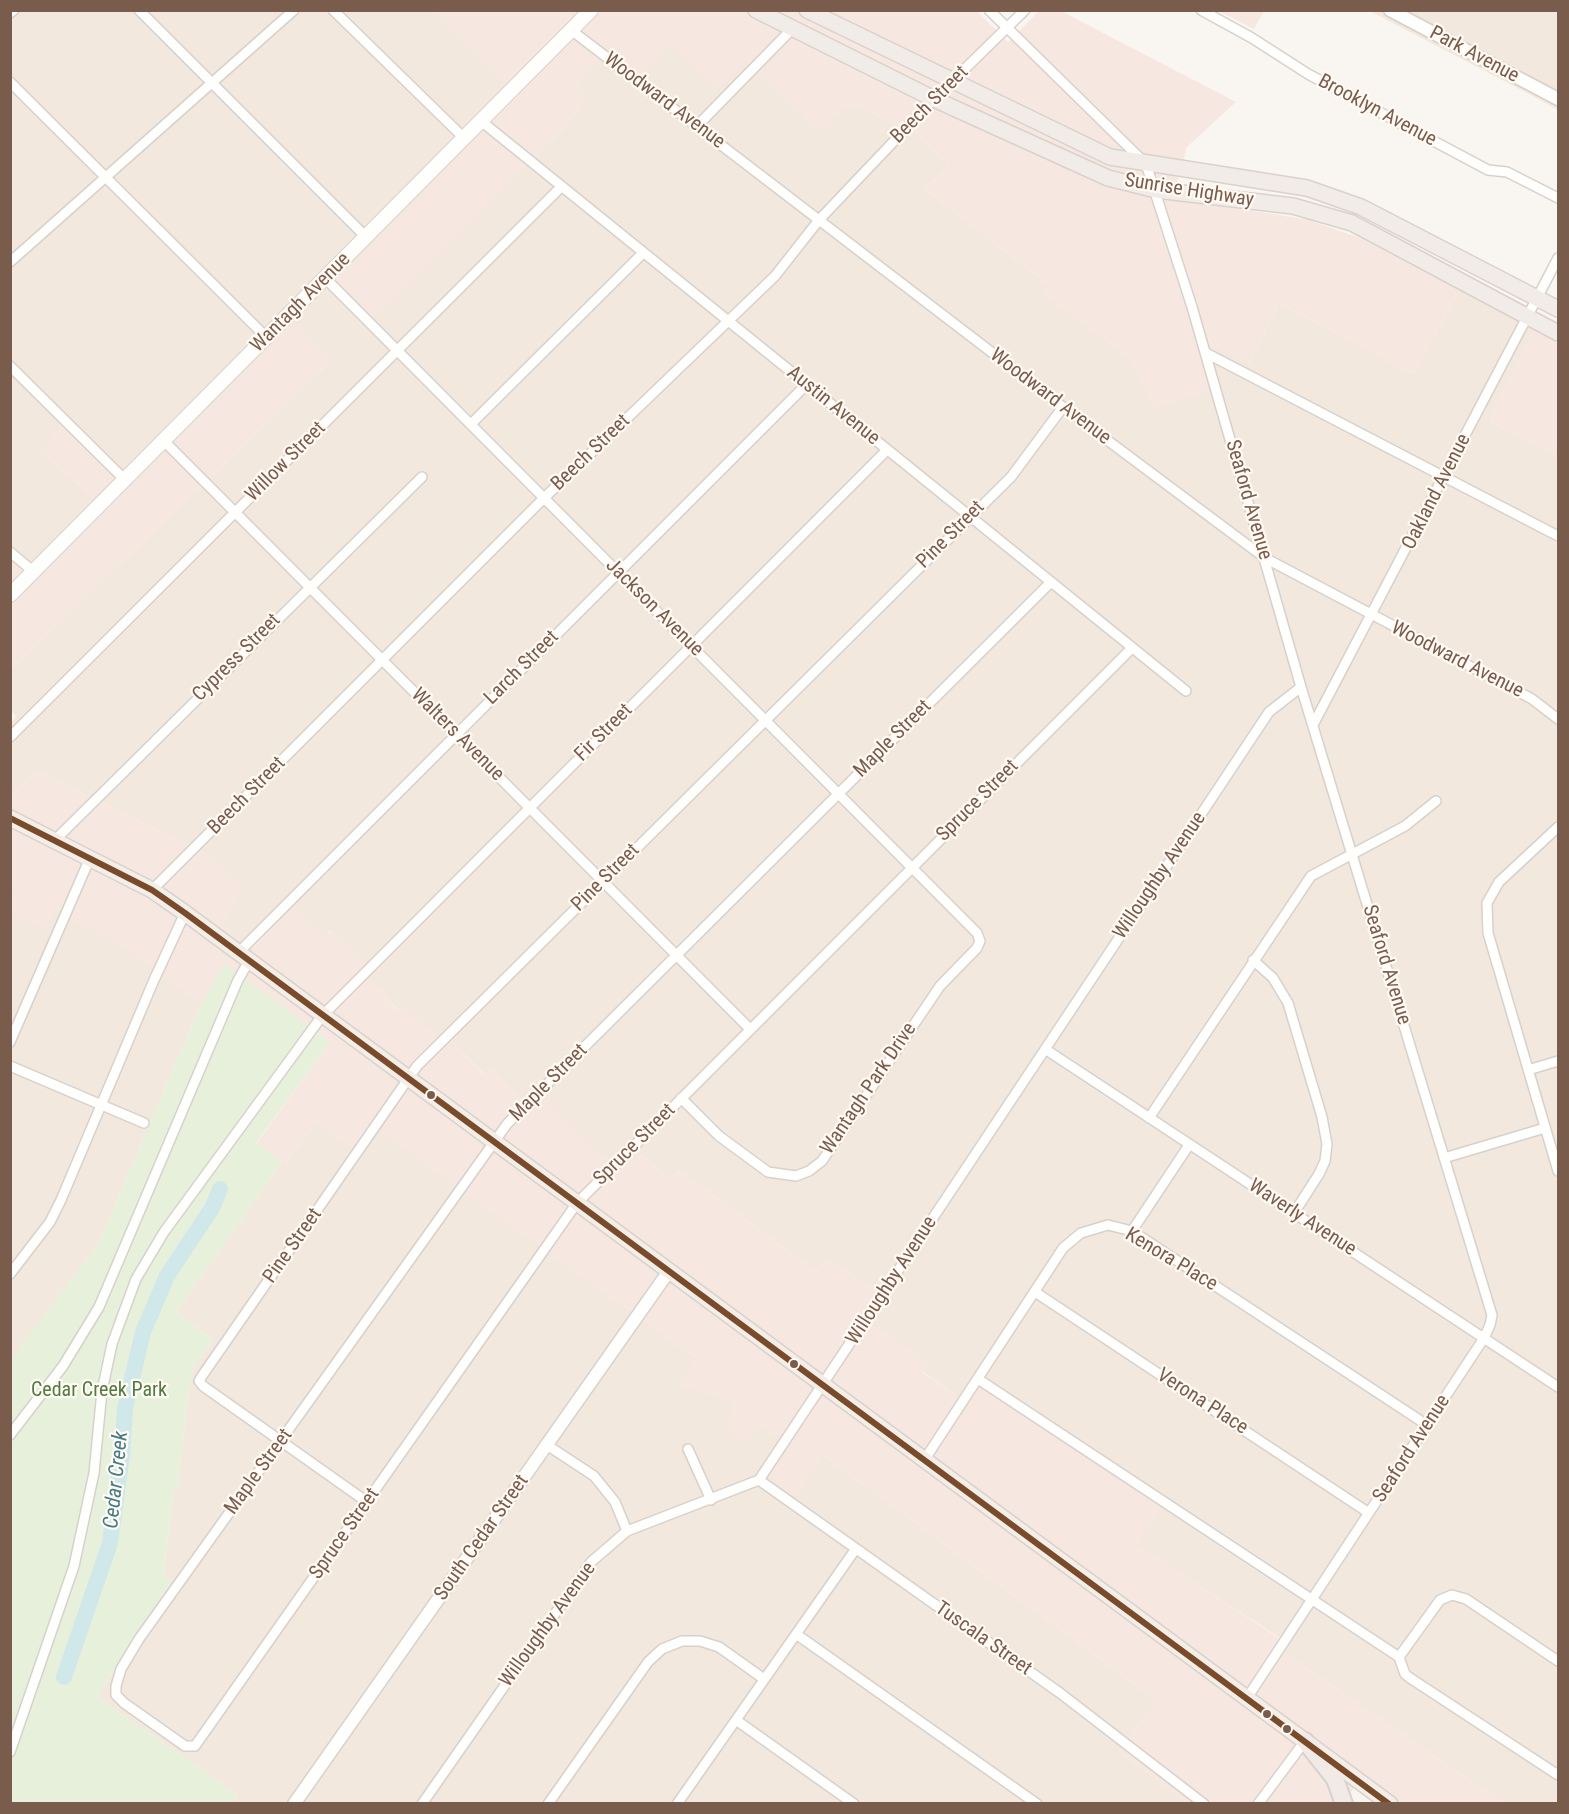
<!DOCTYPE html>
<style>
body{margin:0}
#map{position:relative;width:1569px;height:1814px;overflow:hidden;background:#f9f5f0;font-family:"Roboto Condensed",sans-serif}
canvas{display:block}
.frame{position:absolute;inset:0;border:12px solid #7a5c4d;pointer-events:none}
</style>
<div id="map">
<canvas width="1569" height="1814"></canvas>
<div class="frame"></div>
</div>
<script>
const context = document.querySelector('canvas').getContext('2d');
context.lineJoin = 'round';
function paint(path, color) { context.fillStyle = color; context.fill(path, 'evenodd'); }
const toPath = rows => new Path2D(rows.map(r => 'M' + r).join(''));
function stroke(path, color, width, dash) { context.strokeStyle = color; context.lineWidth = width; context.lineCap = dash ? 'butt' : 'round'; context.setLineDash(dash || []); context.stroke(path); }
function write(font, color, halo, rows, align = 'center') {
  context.font = font + ' "Roboto Condensed",sans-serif'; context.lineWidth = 4.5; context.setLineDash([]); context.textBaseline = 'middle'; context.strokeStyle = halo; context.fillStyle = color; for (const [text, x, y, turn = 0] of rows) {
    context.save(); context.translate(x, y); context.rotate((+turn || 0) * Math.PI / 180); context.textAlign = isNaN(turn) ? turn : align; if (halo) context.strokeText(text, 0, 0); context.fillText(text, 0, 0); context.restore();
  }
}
const residential = toPath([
 [11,11,433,11,509,85,315,279,364,329,562,130,586,100,574,89,604,51,671,44,746,60,820,131,848,103,916,132,949,165,924,189,1050,286,1044,294,1130,358,1155,408,1206,341,1249,364,1279,303,1414,374,1459,290,1534,330,1490,422,1558,457,1558,1803,1503,1803,1283,1652,1288,1643,1136,1545,1162,1505,980,1385,968,1404,922,1371,927,1363,871,1325,888,1299,827,1259,817,1272,679,1170,669,1180,636,1149,615,1170,541,1097,530,1108,491,1069,485,1075,451,1041,446,1045,403,1008,400,1011,367,978,374,971,331,930,324,938,294,908,252,948,223,927,204,852,36,771,11,796,11,723,16,717,11,710,11,669,331,361,117,478,63,426,41,451,95,500,27,569,11,555],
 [1370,11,1558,11,1558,110,1527,93],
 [11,830,224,963,201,1004,98,1245,11,1360],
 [316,1122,379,1130,697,1359,680,1385,734,1400,744,1443,758,1424,788,1445,794,1494,823,1455,1157,1701,1119,1751,1188,1803,232,1803,238,1795,97,1697,172,1580,163,1577,174,1488,178,1489,187,1401,193,1368,213,1340,176,1312,282,1162,286,1163]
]);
const commercial = toPath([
 [1059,10,1236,102,1187,147,1173,198,1309,220,1360,238,1459,290,1414,374,1279,303,1249,364,1207,342,1220,387,1155,408,1130,358,1044,294,1050,286,924,189,949,165,916,132,848,103,820,132,746,60,717,90,671,44,640,78,604,51,574,89,587,99,562,130,364,330,323,288,518,95,433,11,977,11,1008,42,1039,11],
 [1219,11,1264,10,1264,11,1254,29],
 [282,312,331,361,11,669,11,555,27,568,95,500,41,451,63,425,117,478],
 [1534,330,1558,343,1558,457,1490,422],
 [36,771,204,852,242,888,223,926,253,948,294,908,324,937,332,930,374,971,368,978,399,1011,403,1007,446,1045,451,1041,484,1075,491,1069,530,1108,542,1097,615,1170,636,1149,669,1180,679,1170,817,1272,827,1259,888,1299,871,1325,928,1363,922,1372,968,1404,981,1384,1162,1506,1137,1545,1288,1644,1283,1652,1503,1803,1381,1803,1356,1785,1343,1803,1188,1803,1119,1751,1157,1701,823,1455,794,1495,767,1475,788,1445,758,1425,745,1443,727,1431,734,1400,679,1385,697,1359,379,1131,362,1155,316,1122,285,1164,256,1144,330,1042,224,964,201,1004,115,941,53,911,45,929,11,914,11,898,14,889,10,887,11,796]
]);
const green = toPath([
 [224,963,330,1042,256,1143,282,1162,176,1312,213,1340,193,1368,187,1401,178,1490,174,1489,163,1576,172,1580,97,1697,238,1795,232,1803,11,1803,10,1360,98,1245,201,1004]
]);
const river = toPath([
 [64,1677,110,1543,122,1456,125,1408,143,1332,167,1276,212,1208,220,1189]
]);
const minor = toPath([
 [139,10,366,237],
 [333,10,464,138],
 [989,10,1146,164,1192,307,1301,687,1492,1315,1490,1325,1484,1338,1247,1698],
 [1201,10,1252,38,1308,74,1488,170,1507,172,1558,198],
 [10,13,14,10],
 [571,30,1063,407,1265,558,1532,699,1558,719],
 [10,82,266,337],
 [481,121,1186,691],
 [697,126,792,29],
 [10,262,294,10],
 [325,278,977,933,980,941,977,948,940,986,822,1161,809,1171,796,1176,768,1172,719,1136,681,1098],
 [1206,353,1558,536],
 [10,366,125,480],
 [471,424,643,253],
 [164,441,750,1029],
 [10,552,34,572],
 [1051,582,507,1124,139,1639,121,1669,116,1686,116,1695,124,1703,185,1746,195,1746,577,1203,1132,648],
 [1313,725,1558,258],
 [10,737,561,187],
 [1558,827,1499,882,1487,903,1488,933,1558,1171],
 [55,840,422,477],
 [152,890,544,498,775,276,819,220,934,99,1025,10],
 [238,953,806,385],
 [1253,960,1273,978,1288,1003,1322,1117,1327,1144,1325,1161,1319,1174,1294,1213],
 [10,1042,90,858],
 [1045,1049,1558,1387],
 [10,1066,144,1123],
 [1528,1070,1558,1061],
 [1149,1118,1311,876,1405,826,1436,801],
 [1444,1158,1545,1128],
 [1132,1231,1189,1145],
 [10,1274,50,1222,61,1200,154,980,185,913],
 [1035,1292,1369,1513],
 [978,1379,1399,1657,1405,1674,1410,1678,1558,1775],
 [10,1435,63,1366,99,1307,238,980,249,961],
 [547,1445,594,1476,615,1502,627,1531],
 [688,1449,711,1500],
 [925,1459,1063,1248,1081,1233,1108,1225,1132,1231,1427,1425],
 [759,1480,1060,1693,1204,1804],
 [367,1502,203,1386,199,1381,202,1376,417,1066,1011,477,1063,407],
 [796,1634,1037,1804],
 [1399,1657,1440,1600,1452,1595,1466,1599,1558,1661],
 [736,1720,854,1804],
 [10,1752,74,1566,94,1473,102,1391,112,1344,136,1279,164,1232,322,1016,887,450],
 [422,1804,591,1562,627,1531,759,1480,1269,712,1301,687],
 [548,1804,648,1662,662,1649,682,1641,700,1641,719,1647,764,1679],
 [677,1804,855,1550],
 [1258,1804,1305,1741]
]);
const tertiary = toPath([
 [1390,10,1558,99],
 [294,1804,669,1271]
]);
const secondary = toPath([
 [10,595,591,10]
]);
const primary = toPath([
 [10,818,152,890,185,913,1390,1804]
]);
const trunk = toPath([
 [756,10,934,99,1108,178,1156,190,1293,206,1352,223,1558,333],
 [807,10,1110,157,1307,188,1361,207,1558,309]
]);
const motorway = toPath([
 [1305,1741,1335,1779,1344,1804]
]);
const bus1 = toPath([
 [10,818,152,890,185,913,1389,1804]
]);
const markers = [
 [431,1095,5,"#7a5c4d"],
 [794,1364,5,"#7a5c4d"],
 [1267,1714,5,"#7a5c4d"],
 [1287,1729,5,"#7a5c4d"]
];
const streetNames = [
 ["Park Avenue",1474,55,28],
 ["Woodward Avenue",664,101,37],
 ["Beech Street",930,105,-45],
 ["Brooklyn Avenue",1377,111,28],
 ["Sunrise Highway",1189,191,9],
 ["Wantagh Avenue",301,303,-45],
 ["Woodward Avenue",1050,397,37],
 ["Austin Avenue",833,406,39],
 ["Beech Street",591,453,-44],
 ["Willow Street",286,462,-45],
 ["Oakland Avenue",1437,492,-63],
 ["Seaford Avenue",1248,500,74],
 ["Pine Street",951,535,-45],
 ["Jackson Avenue",654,608,45],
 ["Cypress Street",237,658,-45],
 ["Woodward Avenue",1457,660,27],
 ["Larch Street",522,668,-45],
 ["Fir Street",604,733,-45],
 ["Walters Avenue",457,735,45],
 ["Maple Street",893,739,-45],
 ["Beech Street",247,796,-45],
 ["Spruce Street",978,801,-45],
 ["Willoughby Avenue",1160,876,-56],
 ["Pine Street",606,878,-45],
 ["Seaford Avenue",1386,965,73],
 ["Maple Street",549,1083,-45],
 ["Wantagh Park Drive",869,1089,-56],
 ["Spruce Street",635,1145,-45],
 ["Waverly Avenue",1302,1218,33],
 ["Pine Street",293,1246,-55],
 ["Kenora Place",1171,1260,31],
 ["Willoughby Avenue",892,1281,-57],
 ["Verona Place",1202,1402,33],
 ["Seaford Avenue",1412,1449,-57],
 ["Maple Street",259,1472,-54],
 ["Spruce Street",345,1534,-55],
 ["South Cedar Street",482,1538,-55],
 ["Willoughby Avenue",548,1625,-54],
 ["Tuscala Street",983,1639,35]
];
const parkNames = [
 ["Cedar Creek Park",99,1391]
];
const waterNames = [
 ["Cedar Creek",117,1480,-84]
];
paint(residential, '#f2e8de');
paint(commercial, '#f6e8e1');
paint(green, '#e7f0db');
stroke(river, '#d0e8ea', 16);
stroke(minor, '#d7d1cb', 12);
stroke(tertiary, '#d7d1cb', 15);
stroke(secondary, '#d9d2cb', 16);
stroke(primary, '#dad1cc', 18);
stroke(trunk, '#dad1cc', 18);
stroke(motorway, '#dad1cc', 20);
stroke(minor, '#fefefd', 9);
stroke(tertiary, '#fefefd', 12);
stroke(secondary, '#fefefd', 14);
stroke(primary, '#f3eee8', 15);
stroke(trunk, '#f2ece8', 15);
stroke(motorway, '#f2eae7', 16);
stroke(bus1, '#7a4b2a', 6);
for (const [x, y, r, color] of markers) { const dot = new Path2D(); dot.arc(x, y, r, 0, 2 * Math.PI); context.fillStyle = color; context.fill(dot); stroke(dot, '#fffaf3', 2); }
write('20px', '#7a5c4d', '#fffaf3', streetNames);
write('20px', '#537a41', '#fffaf3', parkNames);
write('italic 21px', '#437c86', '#fffaf3', waterNames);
</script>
